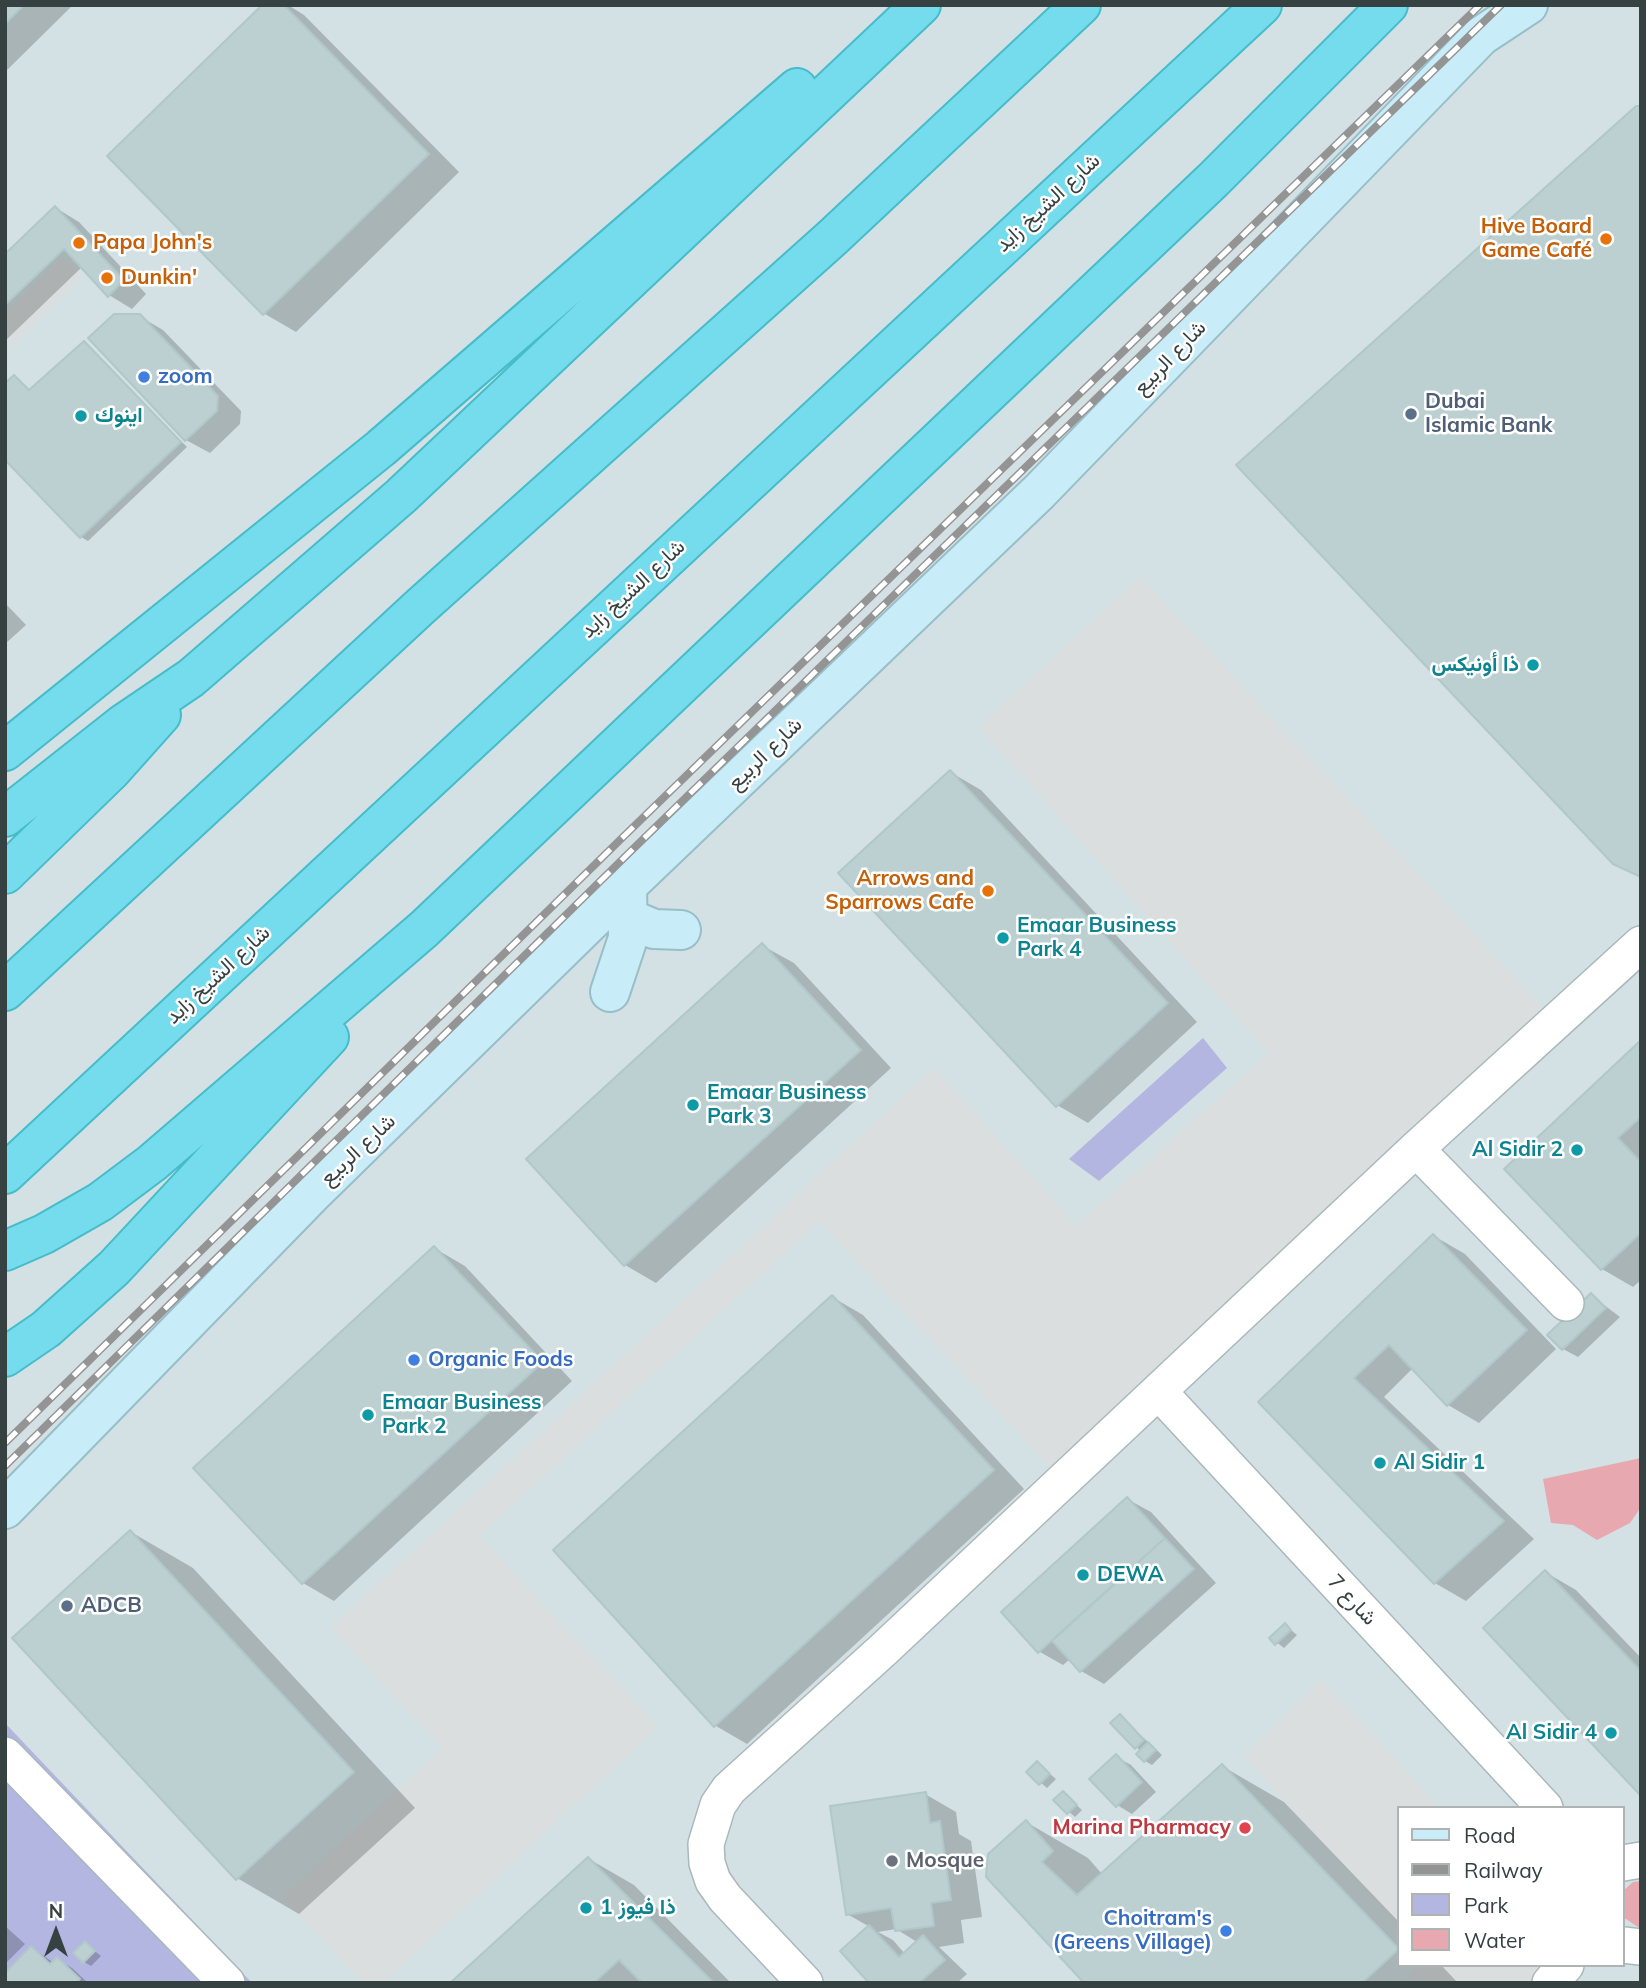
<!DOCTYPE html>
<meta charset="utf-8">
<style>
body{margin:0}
#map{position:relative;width:1646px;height:1988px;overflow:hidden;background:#e5eef0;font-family:Mulish,sans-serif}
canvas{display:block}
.frame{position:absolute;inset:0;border:7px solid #364142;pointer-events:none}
.legend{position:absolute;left:1397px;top:1806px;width:228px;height:161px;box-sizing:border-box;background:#fff;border:2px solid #afb3b3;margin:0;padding:9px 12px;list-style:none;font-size:21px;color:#364142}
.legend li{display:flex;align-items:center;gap:14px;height:35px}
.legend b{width:35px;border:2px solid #afb3b3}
.north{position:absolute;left:21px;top:1897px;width:70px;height:70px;-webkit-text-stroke:5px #fff;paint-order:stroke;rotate:0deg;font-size:19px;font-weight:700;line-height:28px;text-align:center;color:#364142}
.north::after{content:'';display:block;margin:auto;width:24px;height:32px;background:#364142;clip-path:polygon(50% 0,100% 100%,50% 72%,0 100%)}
</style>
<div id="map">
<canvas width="1646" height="1988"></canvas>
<div class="frame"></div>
<ul class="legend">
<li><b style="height:9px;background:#c8edf8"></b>Road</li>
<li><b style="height:9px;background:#949494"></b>Railway</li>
<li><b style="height:19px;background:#b3b6e0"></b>Park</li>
<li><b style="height:19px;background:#e7a8b0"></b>Water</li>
</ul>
<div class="north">N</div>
</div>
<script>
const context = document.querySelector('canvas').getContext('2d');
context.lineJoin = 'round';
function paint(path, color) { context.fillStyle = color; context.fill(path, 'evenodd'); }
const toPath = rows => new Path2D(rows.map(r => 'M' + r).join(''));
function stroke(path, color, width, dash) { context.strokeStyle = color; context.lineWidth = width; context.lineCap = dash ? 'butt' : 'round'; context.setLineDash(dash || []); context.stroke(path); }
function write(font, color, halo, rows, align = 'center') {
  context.font = font + ' Mulish,Vazirmatn,sans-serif'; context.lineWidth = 5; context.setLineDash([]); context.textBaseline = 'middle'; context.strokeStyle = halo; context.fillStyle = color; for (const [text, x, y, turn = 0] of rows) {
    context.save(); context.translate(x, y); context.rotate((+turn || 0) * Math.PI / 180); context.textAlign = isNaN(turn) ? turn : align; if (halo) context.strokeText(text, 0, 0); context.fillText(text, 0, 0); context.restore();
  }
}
const residential = toPath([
 [5,5,1641,5,1641,1983,5,1983],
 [1399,1808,1623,1808,1623,1965,1399,1965]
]);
const green = toPath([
 [1203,1038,1227,1068,1099,1181,1069,1159],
 [5,1723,252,1983,5,1983]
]);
const parking = toPath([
 [63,258,82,277,5,352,5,313],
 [1140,577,1548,1013,1054,1471,819,1221,479,1536,658,1727,383,1983,363,1983,282,1897,443,1748,331,1628,934,1068,1076,1226,1269,1053,979,727],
 [1322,1680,1440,1808,1399,1808,1399,1927,1244,1756],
 [1418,1965,1551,1965,1534,1983,1403,1983]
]);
const water = toPath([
 [1641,1458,1641,1507,1630,1523,1597,1540,1573,1525,1551,1523,1543,1479],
 [1641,1881,1641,1927,1638,1927,1623,1917,1623,1891,1633,1882]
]);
const shadow = toPath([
 [5,5,73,5,5,72],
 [265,5,288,5,304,15,459,172,296,332,265,314,110,156],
 [56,208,79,222,146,294,132,309,109,295,82,267,5,341,5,256],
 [139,316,163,330,241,411,240,424,210,453,186,440],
 [84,343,187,447,88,541,81,537,15,377,31,391],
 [5,603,26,625,5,644],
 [950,772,981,790,1197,1022,1088,1123,1057,1105],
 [763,946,794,963,891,1068,656,1283,625,1265],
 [1641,1043,1641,1280,1633,1287,1602,1269,1506,1169],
 [1434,1236,1465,1254,1556,1349,1479,1423,1448,1405,1413,1368,1384,1397,1534,1539,1466,1601,1435,1583,1260,1402],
 [434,1248,465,1266,572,1381,334,1601,303,1583,196,1468],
 [1591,1295,1620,1317,1578,1357,1563,1349],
 [832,1297,863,1315,1024,1489,747,1744,716,1726,556,1550],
 [1127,1499,1151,1512,1216,1583,1104,1684,1081,1671,1070,1659,1063,1665,1040,1652,1003,1612],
 [131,1532,193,1568,415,1808,299,1914,237,1878],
 [1545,1572,1576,1590,1641,1658,1641,1793],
 [1285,1625,1297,1635,1284,1648,1271,1638],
 [1120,1716,1162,1755,1152,1765,1145,1761],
 [1116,1757,1131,1765,1156,1792,1132,1814,1117,1805],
 [1037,1763,1056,1779,1047,1788,1028,1772],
 [1222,1766,1284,1802,1399,1922,1399,1965,1441,1965,1458,1983,1086,1983,1026,1822,1088,1858,1102,1874],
 [1063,1793,1082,1810,1075,1817,1056,1800],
 [925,1794,956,1812,959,1834,971,1841,982,1917,961,1920,964,1943,939,1947,967,1974,957,1983,871,1983,870,1927,847,1914],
 [896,1929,917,1942,905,1954,893,1940,878,1932],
 [589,1859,634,1885,731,1983,453,1983],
 [5,1926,25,1944,5,1964],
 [85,1943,101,1956,91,1966,84,1962],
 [32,1948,54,1963,57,1959,72,1968,88,1983,5,1983]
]);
const building = toPath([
 [5,5,24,5,5,24,5,5],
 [262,5,284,5,429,154,263,315,107,156,262,5],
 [1636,106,1641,106,1641,877,1613,864,1236,465,1636,106],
 [55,206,124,280,108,297,64,249,5,305,5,254,55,206],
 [114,314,140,314,218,396,217,411,185,441,88,338,114,314],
 [84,341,181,442,80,538,5,460,5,383,14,375,29,390,84,341],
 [950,770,1168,1003,1056,1107,838,873,950,770],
 [762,943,861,1050,624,1266,526,1159,762,943],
 [1641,1040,1641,1117,1618,1138,1641,1162,1641,1233,1601,1270,1504,1169,1641,1040],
 [1433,1234,1527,1330,1447,1406,1389,1345,1354,1378,1504,1521,1434,1584,1258,1402,1433,1234],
 [434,1246,543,1362,302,1584,193,1468,434,1246],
 [1591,1293,1606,1308,1562,1350,1547,1335,1591,1293],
 [832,1295,994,1470,714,1727,553,1550,832,1295],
 [1127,1497,1165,1538,1038,1653,1001,1612,1127,1497],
 [130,1530,354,1772,236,1880,12,1638,130,1530],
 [1165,1538,1194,1569,1080,1672,1052,1641,1165,1538],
 [1545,1570,1641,1671,1641,1796,1483,1628,1545,1570],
 [1285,1623,1291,1630,1275,1645,1269,1638,1285,1623],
 [1120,1714,1144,1740,1135,1749,1110,1723,1120,1714],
 [1148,1742,1156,1750,1144,1762,1136,1754,1148,1742],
 [1116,1754,1142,1782,1116,1807,1089,1779,1116,1754],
 [1037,1761,1050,1774,1039,1785,1026,1772,1037,1761],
 [1222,1764,1399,1949,1362,1983,1084,1983,986,1877,988,1854,1026,1820,1053,1851,1042,1862,1077,1895,1222,1764],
 [1063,1791,1077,1805,1067,1814,1053,1800,1063,1791],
 [926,1792,930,1823,940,1821,951,1900,931,1903,934,1926,895,1931,891,1908,846,1915,830,1806,926,1792],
 [588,1857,714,1983,642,1983,619,1960,594,1983,450,1983,588,1857],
 [869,1925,899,1957,923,1935,945,1960,919,1983,869,1983,840,1951,869,1925],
 [85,1941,95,1951,83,1963,73,1953,85,1941],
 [31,1946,50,1964,57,1957,80,1979,76,1983,5,1983,5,1973,31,1946]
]);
const minor = toPath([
 [1416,1149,1566,1303],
 [1159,1392,1545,1808],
 [5,1755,227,1983],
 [1623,1863,1641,1860],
 [1623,1945,1641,1947],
 [805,1983,725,1898,713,1881,707,1863,706,1844,718,1805,729,1789,883,1650,1416,1149,1641,944],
 [1550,1983,1566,1965]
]);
const secondary = toPath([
 [630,919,654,929,681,930],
 [610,992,628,938,627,886],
 [5,1509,311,1195,627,886,1039,492,1481,36,1528,5]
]);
const motorway = toPath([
 [5,751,381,448,797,88],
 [5,817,123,724,191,678,401,496,921,5],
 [5,874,111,771,161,715],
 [5,991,421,606,832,238,1081,5],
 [5,1174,1262,5],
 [5,1251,44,1234,100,1202,152,1163,424,929,1213,180,1388,5],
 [5,1357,46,1329,114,1268,329,1037]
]);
const rail = toPath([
 [5,1443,621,839,1480,5],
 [5,1466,633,849,1501,5]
]);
const markers = [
 [1606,239,7,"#e8710a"],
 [79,243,7,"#e8710a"],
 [107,278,7,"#e8710a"],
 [144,377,7,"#3f7fe0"],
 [1411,414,7,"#5c6f8a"],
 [81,416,7,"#0f9aa8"],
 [1533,665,7,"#0f9aa8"],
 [988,891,7,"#e8710a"],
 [1003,938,7,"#0f9aa8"],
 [693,1105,7,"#0f9aa8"],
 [1577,1150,7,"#0f9aa8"],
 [414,1360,7,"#3f7fe0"],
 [368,1415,7,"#0f9aa8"],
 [1380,1463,7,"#0f9aa8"],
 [1083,1575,7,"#0f9aa8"],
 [67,1606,7,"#5c6f8a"],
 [1611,1733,7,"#0f9aa8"],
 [1245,1828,7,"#e0444e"],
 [892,1861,7,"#6b7280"],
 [586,1908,7,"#0f9aa8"],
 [1226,1931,7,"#3f7fe0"]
];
const streetNames = [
 ["شارع الشيخ زايد",1048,203,-43],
 ["شارع الربيع",1170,358,-46],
 ["شارع الشيخ زايد",633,589,-43],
 ["شارع الربيع",765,754,-44],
 ["شارع الشيخ زايد",218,975,-43],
 ["شارع الربيع",358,1150,-43],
 ["شارع 7",1352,1600,47]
];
const foodNames = [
 ["Hive Board",1592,227],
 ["Game Café",1592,251],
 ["Papa John's",93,243,"left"],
 ["Dunkin'",121,278,"left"],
 ["Arrows and",974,879],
 ["Sparrows Cafe",974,903]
];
const shopNames = [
 ["zoom",158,377],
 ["Organic Foods",428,1360],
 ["Choitram's",1212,1919,"right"],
 ["(Greens Village)",1212,1943,"right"]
];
const serviceNames = [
 ["Dubai",1425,402],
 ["Islamic Bank",1425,426],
 ["ADCB",81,1606]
];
const cultureNames = [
 ["اينوك",95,416],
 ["ذا أونيكس",1519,665,"right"],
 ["Emaar Business",1017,926],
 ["Park 4",1017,950],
 ["Emaar Business",707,1093],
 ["Park 3",707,1117],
 ["Al Sidir 2",1563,1150,"right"],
 ["Emaar Business",382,1403],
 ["Park 2",382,1427],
 ["Al Sidir 1",1394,1463],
 ["DEWA",1097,1575],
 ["Al Sidir 4",1597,1733,"right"],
 ["ذا فيوز 1",600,1908]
];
const healthNames = [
 ["Marina Pharmacy",1231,1828]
];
const worshipNames = [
 ["Mosque",906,1861]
];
paint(residential, '#d4e1e4');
paint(green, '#b3b6e0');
paint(parking, '#dadedf');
paint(water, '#e7a8b0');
paint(shadow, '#0003');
paint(building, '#bccfd1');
stroke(building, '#b0c8ca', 2);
stroke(minor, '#a9b8bb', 38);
stroke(secondary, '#98bec8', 42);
stroke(motorway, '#46bcca', 42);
stroke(minor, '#fff', 35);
stroke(secondary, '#c8edf8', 38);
stroke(motorway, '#74dcec', 38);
stroke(rail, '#949494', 8);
stroke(rail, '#fff', 5, [16]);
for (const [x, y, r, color] of markers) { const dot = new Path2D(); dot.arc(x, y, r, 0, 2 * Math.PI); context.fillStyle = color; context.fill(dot); stroke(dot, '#fff', 2.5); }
write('21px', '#364142', '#fff', streetNames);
write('bold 21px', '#c56008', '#fff', foodNames, 'right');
write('bold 21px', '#366cbe', '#fff', shopNames, 'left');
write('bold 21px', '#4e5e75', '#fff', serviceNames, 'left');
write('bold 21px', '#0d838f', '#fff', cultureNames, 'left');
write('bold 21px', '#be3a42', '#fff', healthNames, 'right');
write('bold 21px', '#5b616d', '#fff', worshipNames, 'left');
</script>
